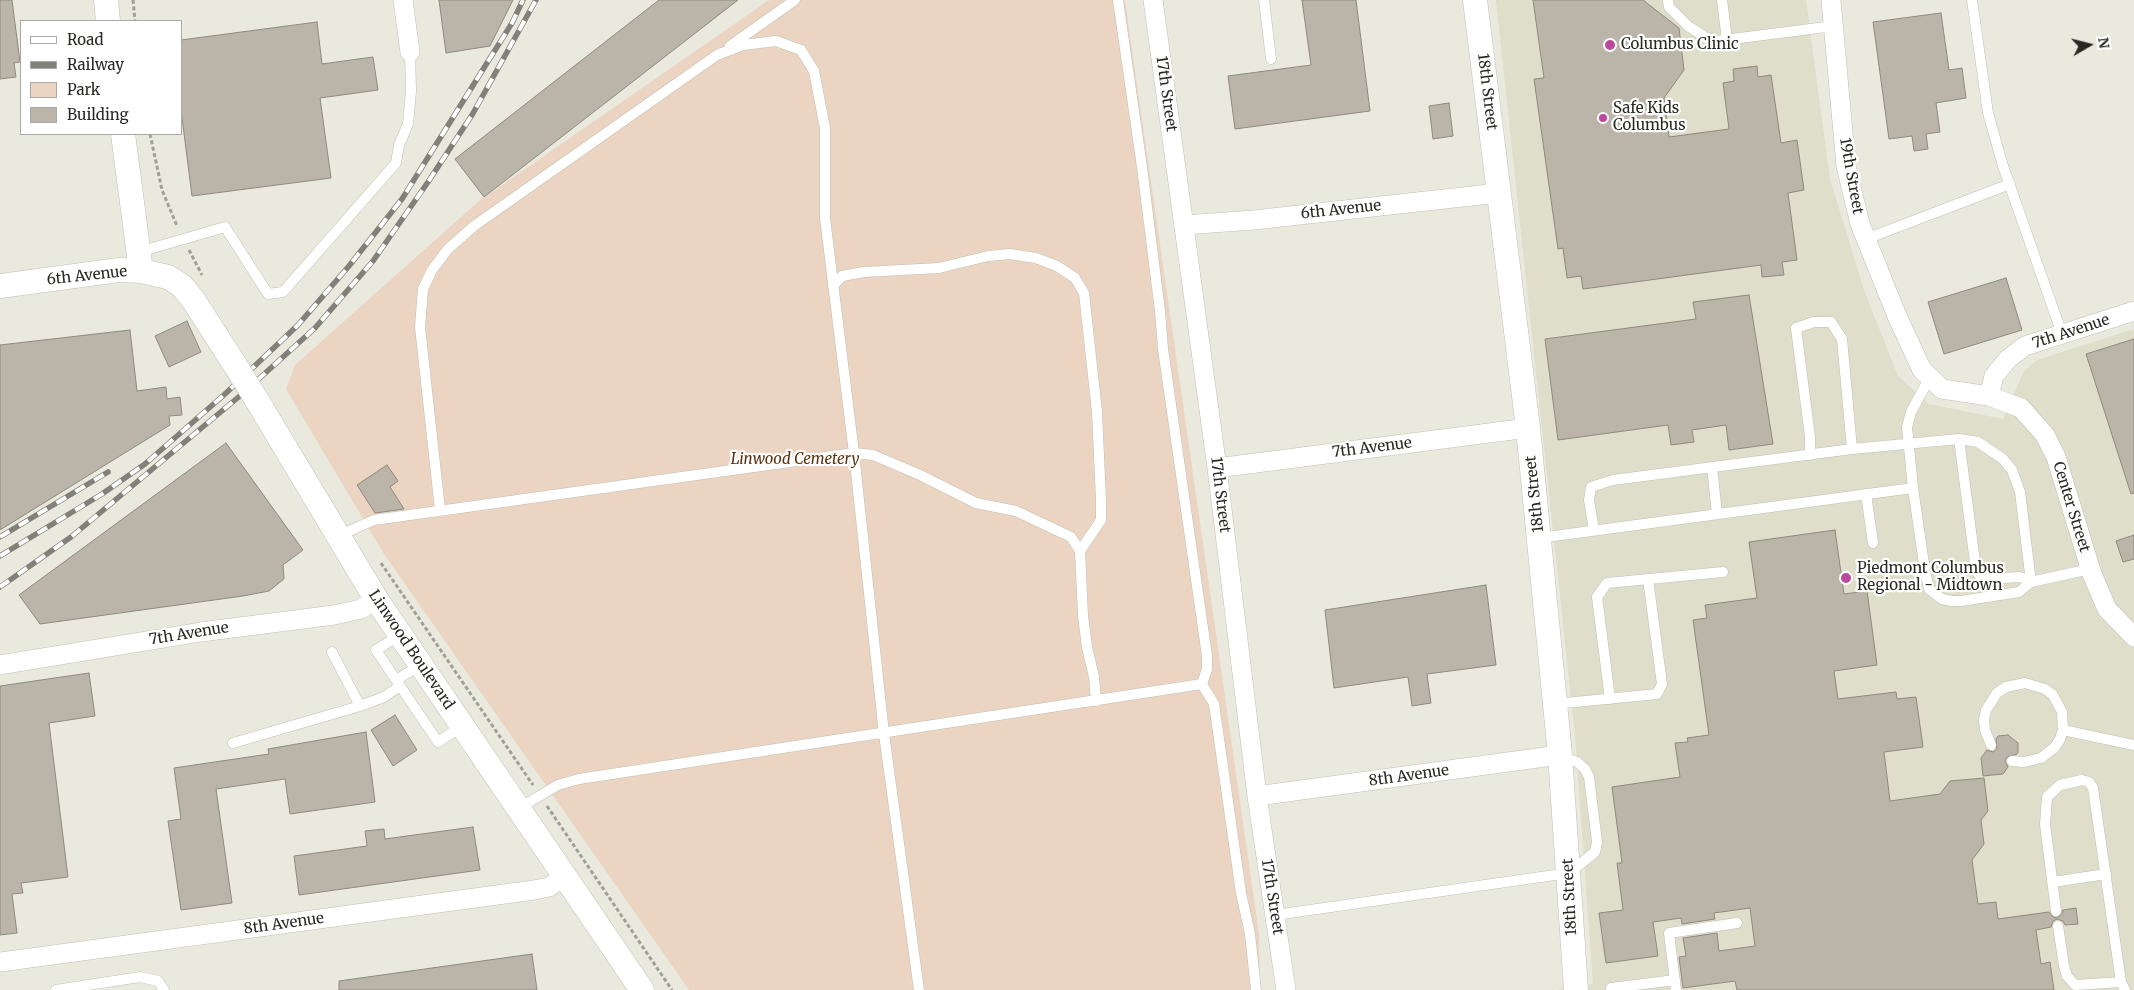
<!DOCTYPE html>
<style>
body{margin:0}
#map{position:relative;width:2134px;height:990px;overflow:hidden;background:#eae9dd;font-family:Merriweather,serif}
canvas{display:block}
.legend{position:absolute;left:20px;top:20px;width:162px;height:115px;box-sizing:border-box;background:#fff;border:1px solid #a9a9a7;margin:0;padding:6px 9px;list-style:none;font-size:15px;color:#292924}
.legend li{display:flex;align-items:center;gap:10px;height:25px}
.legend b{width:25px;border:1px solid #a9a9a7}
.north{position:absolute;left:2064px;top:20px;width:50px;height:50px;-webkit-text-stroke:4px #fff;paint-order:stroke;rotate:82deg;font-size:14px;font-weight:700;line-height:20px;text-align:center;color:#292924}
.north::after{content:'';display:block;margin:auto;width:18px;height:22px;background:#292924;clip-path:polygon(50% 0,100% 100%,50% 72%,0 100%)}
</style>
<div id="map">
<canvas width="2134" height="990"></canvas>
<ul class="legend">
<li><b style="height:6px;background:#fff"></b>Road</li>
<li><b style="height:6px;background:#818179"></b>Railway</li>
<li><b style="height:14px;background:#ecd4c3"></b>Park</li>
<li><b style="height:14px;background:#bbb4a9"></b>Building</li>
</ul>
<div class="north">N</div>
</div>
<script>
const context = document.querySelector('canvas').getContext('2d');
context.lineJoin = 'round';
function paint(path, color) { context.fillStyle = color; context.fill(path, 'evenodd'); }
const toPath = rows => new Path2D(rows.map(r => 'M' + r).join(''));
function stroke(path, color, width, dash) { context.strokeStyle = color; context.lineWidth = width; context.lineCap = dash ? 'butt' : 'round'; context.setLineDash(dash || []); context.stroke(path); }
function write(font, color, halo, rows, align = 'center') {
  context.font = font + ' Merriweather,serif'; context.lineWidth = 4.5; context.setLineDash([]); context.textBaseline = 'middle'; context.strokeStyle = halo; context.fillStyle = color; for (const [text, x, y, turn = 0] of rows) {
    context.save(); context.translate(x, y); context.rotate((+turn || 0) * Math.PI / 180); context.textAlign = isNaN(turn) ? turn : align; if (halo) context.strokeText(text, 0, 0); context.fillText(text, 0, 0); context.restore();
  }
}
const built = toPath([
 [1496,0,1806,0,1830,179,1865,293,1898,376,1929,404,2003,419,2024,371,2037,360,2134,329,2134,990,1556,990,1593,984,1575,736]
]);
const green = toPath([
 [769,0,1125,0,1259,934,1260,990,689,990,384,554,286,389,295,365,479,201]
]);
const building = toPath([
 [0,0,12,0,20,62,14,63,16,77,0,79,0,0],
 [439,0,513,0,490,46,446,53,439,0],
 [659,0,738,0,484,197,455,159,659,0],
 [1302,0,1356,0,1370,111,1235,129,1228,76,1311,65,1302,0],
 [1533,0,1643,0,1679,28,1684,70,1664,98,1669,137,1729,129,1723,83,1734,81,1733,69,1757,66,1758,77,1771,75,1781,143,1797,140,1804,190,1788,193,1797,260,1782,262,1784,275,1762,277,1761,265,1583,289,1581,276,1567,278,1563,248,1558,249,1534,79,1544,78,1533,0],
 [1941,13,1949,70,1962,68,1966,98,1936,103,1940,132,1926,134,1928,149,1914,151,1912,136,1889,139,1873,22,1941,13],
 [317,22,322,64,373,57,378,90,320,98,331,178,192,196,181,110,181,40,317,22],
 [1449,103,1453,136,1433,139,1429,106,1449,103],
 [2006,278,2022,330,1944,354,1928,302,2006,278],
 [1749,295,1773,444,1729,450,1726,425,1692,430,1694,442,1671,445,1668,425,1558,440,1545,339,1696,319,1693,302,1749,295],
 [187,321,201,352,169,367,155,336,187,321],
 [130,330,137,391,166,387,167,399,180,397,182,415,169,416,170,425,0,530,0,345,130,330],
 [2134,339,2134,493,2131,494,2086,354,2134,339],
 [226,443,303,550,283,565,284,579,269,591,243,596,40,624,19,595,226,443],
 [387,465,398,481,390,487,404,509,375,513,357,485,387,465],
 [1835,530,1844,594,1867,591,1877,665,1834,671,1838,699,1896,692,1897,699,1916,697,1923,747,1884,752,1890,801,1940,794,1950,781,1984,778,1988,811,1981,820,1984,844,1972,860,1978,904,1996,902,1998,919,2049,912,2053,917,2057,918,2062,914,2063,910,2076,908,2078,924,2065,925,2063,921,2057,919,2053,921,2051,927,2036,930,2041,964,2050,962,2054,990,1737,990,1735,981,1683,988,1679,957,1686,956,1683,938,1717,933,1719,951,1755,946,1750,908,1714,913,1715,919,1682,924,1681,918,1653,922,1658,956,1606,963,1599,913,1623,910,1617,863,1622,863,1612,787,1680,777,1675,743,1688,742,1687,738,1709,735,1693,620,1707,618,1705,605,1757,598,1749,542,1835,530],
 [2134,535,2134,559,2123,562,2116,541,2134,535],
 [1486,585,1496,665,1427,674,1431,703,1412,706,1408,677,1334,688,1325,610,1486,585],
 [89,673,95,716,49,723,68,877,21,883,23,893,12,894,17,933,0,935,0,686,89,673],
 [395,715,417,750,393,766,371,730,395,715],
 [366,732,375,802,290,814,285,779,216,789,232,903,181,910,168,821,181,819,174,768,269,754,268,749,366,732],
 [2008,735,2018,743,2018,752,2017,754,2007,757,2005,761,2008,767,2003,774,1983,776,1981,758,1987,750,1993,752,1997,749,1996,739,1998,736,2008,735],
 [473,827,480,870,299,895,294,856,367,846,365,831,384,829,385,839,473,827],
 [532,954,537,990,339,990,339,981,532,954]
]);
const path = toPath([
 [133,0,135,21],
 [150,134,162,190,177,226],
 [189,250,202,275],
 [381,563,533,785],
 [547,806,672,990]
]);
const service = toPath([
 [1118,0,1142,167,1160,311,1163,349,1207,656,1207,669,1202,684],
 [1264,0,1271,59],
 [1668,0,1669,7,1688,26,1705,37,1716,41,1834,26],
 [1722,0,1727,40],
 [1972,0,1988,113,2003,166,2062,334],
 [730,46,795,0],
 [1866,239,2010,184],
 [139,252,225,227,268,294,283,292,396,163,399,145,408,124,411,91,410,52],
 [833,286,842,276,864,272,939,268,988,256,1010,254,1036,258,1057,266,1075,278,1084,293,1097,412,1101,500,1101,520,1080,551],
 [1930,377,1911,412,1907,427,1913,488,1925,571,1929,589,1942,599,1952,601,1961,601,2019,592,2031,582,2090,569],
 [1959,439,1976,570,1980,576,1986,579,2020,577,2031,582],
 [1810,455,1810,437,1796,328,1814,322,1831,322,1842,339,1852,449],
 [1712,467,1717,514],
 [1866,494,1873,543],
 [440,510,420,327,423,289,432,270,448,249,474,226,717,55,743,45,776,41,801,50,814,71,825,128,825,218,854,453,873,455,920,475,976,503,1016,511,1071,537,1080,551,1083,616,1087,647,1094,677,1096,701],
 [1594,530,1589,500,1591,487,1613,480,1852,449,1959,439,1978,442,2003,459,2012,470,2020,492,2031,582],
 [338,536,374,520,854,453,884,734,919,990],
 [1539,538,1913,488],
 [332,652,360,706],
 [421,665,396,680,438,742,462,726],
 [396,680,376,650,400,635],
 [1202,684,1214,704,1241,893,1250,934,1256,990],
 [1610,699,1597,597,1607,583,1723,572],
 [1555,704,1657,694,1662,684,1648,579],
 [2063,730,2134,745],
 [233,743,360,706,384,697,400,686],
 [1991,745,1985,730,1984,720,1986,710,1997,693,2006,687,2025,683,2045,689,2053,695,2062,712,2063,730,2060,739,2055,747,2041,758,2024,762,2012,761],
 [519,808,558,785,579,779,1202,684],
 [2053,882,2106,874],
 [2056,911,2045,824,2047,797,2060,785,2082,780,2089,782,2093,788,2121,982,2125,990],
 [1275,915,1569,873,1595,852,1597,842,1589,777,1585,769,1577,762,1560,755],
 [2058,926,2064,966,2067,976,2075,985,2121,982],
 [1611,988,1675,980],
 [56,990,140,977,158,981,164,990],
 [1676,990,1669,933,1737,923]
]);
const minor = toPath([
 [403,0,410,52],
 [1153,0,1217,468,1257,796,1286,990],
 [1831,0,1846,166,1860,224,1897,316,1922,370,1942,389,1989,396,2021,408,2045,435,2056,457,2092,574,2107,609,2134,637],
 [1184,225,1254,220,1499,193],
 [1989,396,1994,376,2008,359,2025,346,2134,311],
 [1217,468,1528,428],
 [0,665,201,632,334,615,361,609,376,599],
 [1257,796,1560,755],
 [0,962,534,890,549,887,565,876]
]);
const tertiary = toPath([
 [106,0,108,21],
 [1475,0,1528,428,1560,755,1576,990],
 [123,134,141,271],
 [0,286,119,270,141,271,168,277,182,286,194,301,235,365],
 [255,397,376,599,642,990]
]);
const rail = toPath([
 [0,537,108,472],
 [0,556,102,494,145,464,225,394,298,325,349,266,402,199,512,23,523,0],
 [0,587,71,537,241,395,315,328,373,261,428,182,472,115,536,0]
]);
const tertiaryBridge = toPath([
 [235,365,255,397]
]);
const markers = [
 [1610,45,6,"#be489e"],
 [1603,118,5,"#be489e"],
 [1846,578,6,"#be489e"]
];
const poiNames = [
 ["Columbus Clinic",1621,45],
 ["Safe Kids",1613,109],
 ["Columbus",1613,126],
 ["Piedmont Columbus",1857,569],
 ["Regional - Midtown",1857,586]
];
const streetNames = [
 ["18th Street",1487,92,83],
 ["17th Street",1166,94,82],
 ["19th Street",1851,176,80],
 ["6th Avenue",1341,210,-6],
 ["6th Avenue",87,276,-6],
 ["7th Avenue",2071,332,-18],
 ["7th Avenue",1372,448,-7],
 ["18th Street",1535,494,-96],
 ["17th Street",1220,495,83],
 ["Center Street",2071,507,73],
 ["7th Avenue",189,634,-9],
 ["Linwood Boulevard",411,650,56],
 ["8th Avenue",1409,776,-8],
 ["17th Street",1272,897,81],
 ["18th Street",1570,897,-93],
 ["8th Avenue",284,924,-8]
];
const parkNames = [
 ["Linwood Cemetery",795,460]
];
paint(built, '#dfdecb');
paint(green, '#ecd4c3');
paint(building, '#bbb4a9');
stroke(building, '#8f897f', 1);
stroke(service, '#c0c0b3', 11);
stroke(minor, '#c0c0b3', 20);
stroke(tertiary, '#c0c0b3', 25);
stroke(path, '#a1a097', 3, [4, 2.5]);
stroke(service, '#fff', 10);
stroke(minor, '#fff', 19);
stroke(tertiary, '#fff', 24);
stroke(rail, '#818179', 5.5);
stroke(rail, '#fff', 4, [11]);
stroke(tertiaryBridge, '#c0c0b3', 25, []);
stroke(tertiaryBridge, '#fff', 24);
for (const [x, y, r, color] of markers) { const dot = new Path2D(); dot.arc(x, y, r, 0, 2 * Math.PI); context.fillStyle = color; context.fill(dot); stroke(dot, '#fff', 2); }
write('15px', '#292924', '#fff', poiNames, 'left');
write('15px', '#292924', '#fff', streetNames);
write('italic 15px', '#5b300d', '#fff', parkNames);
</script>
